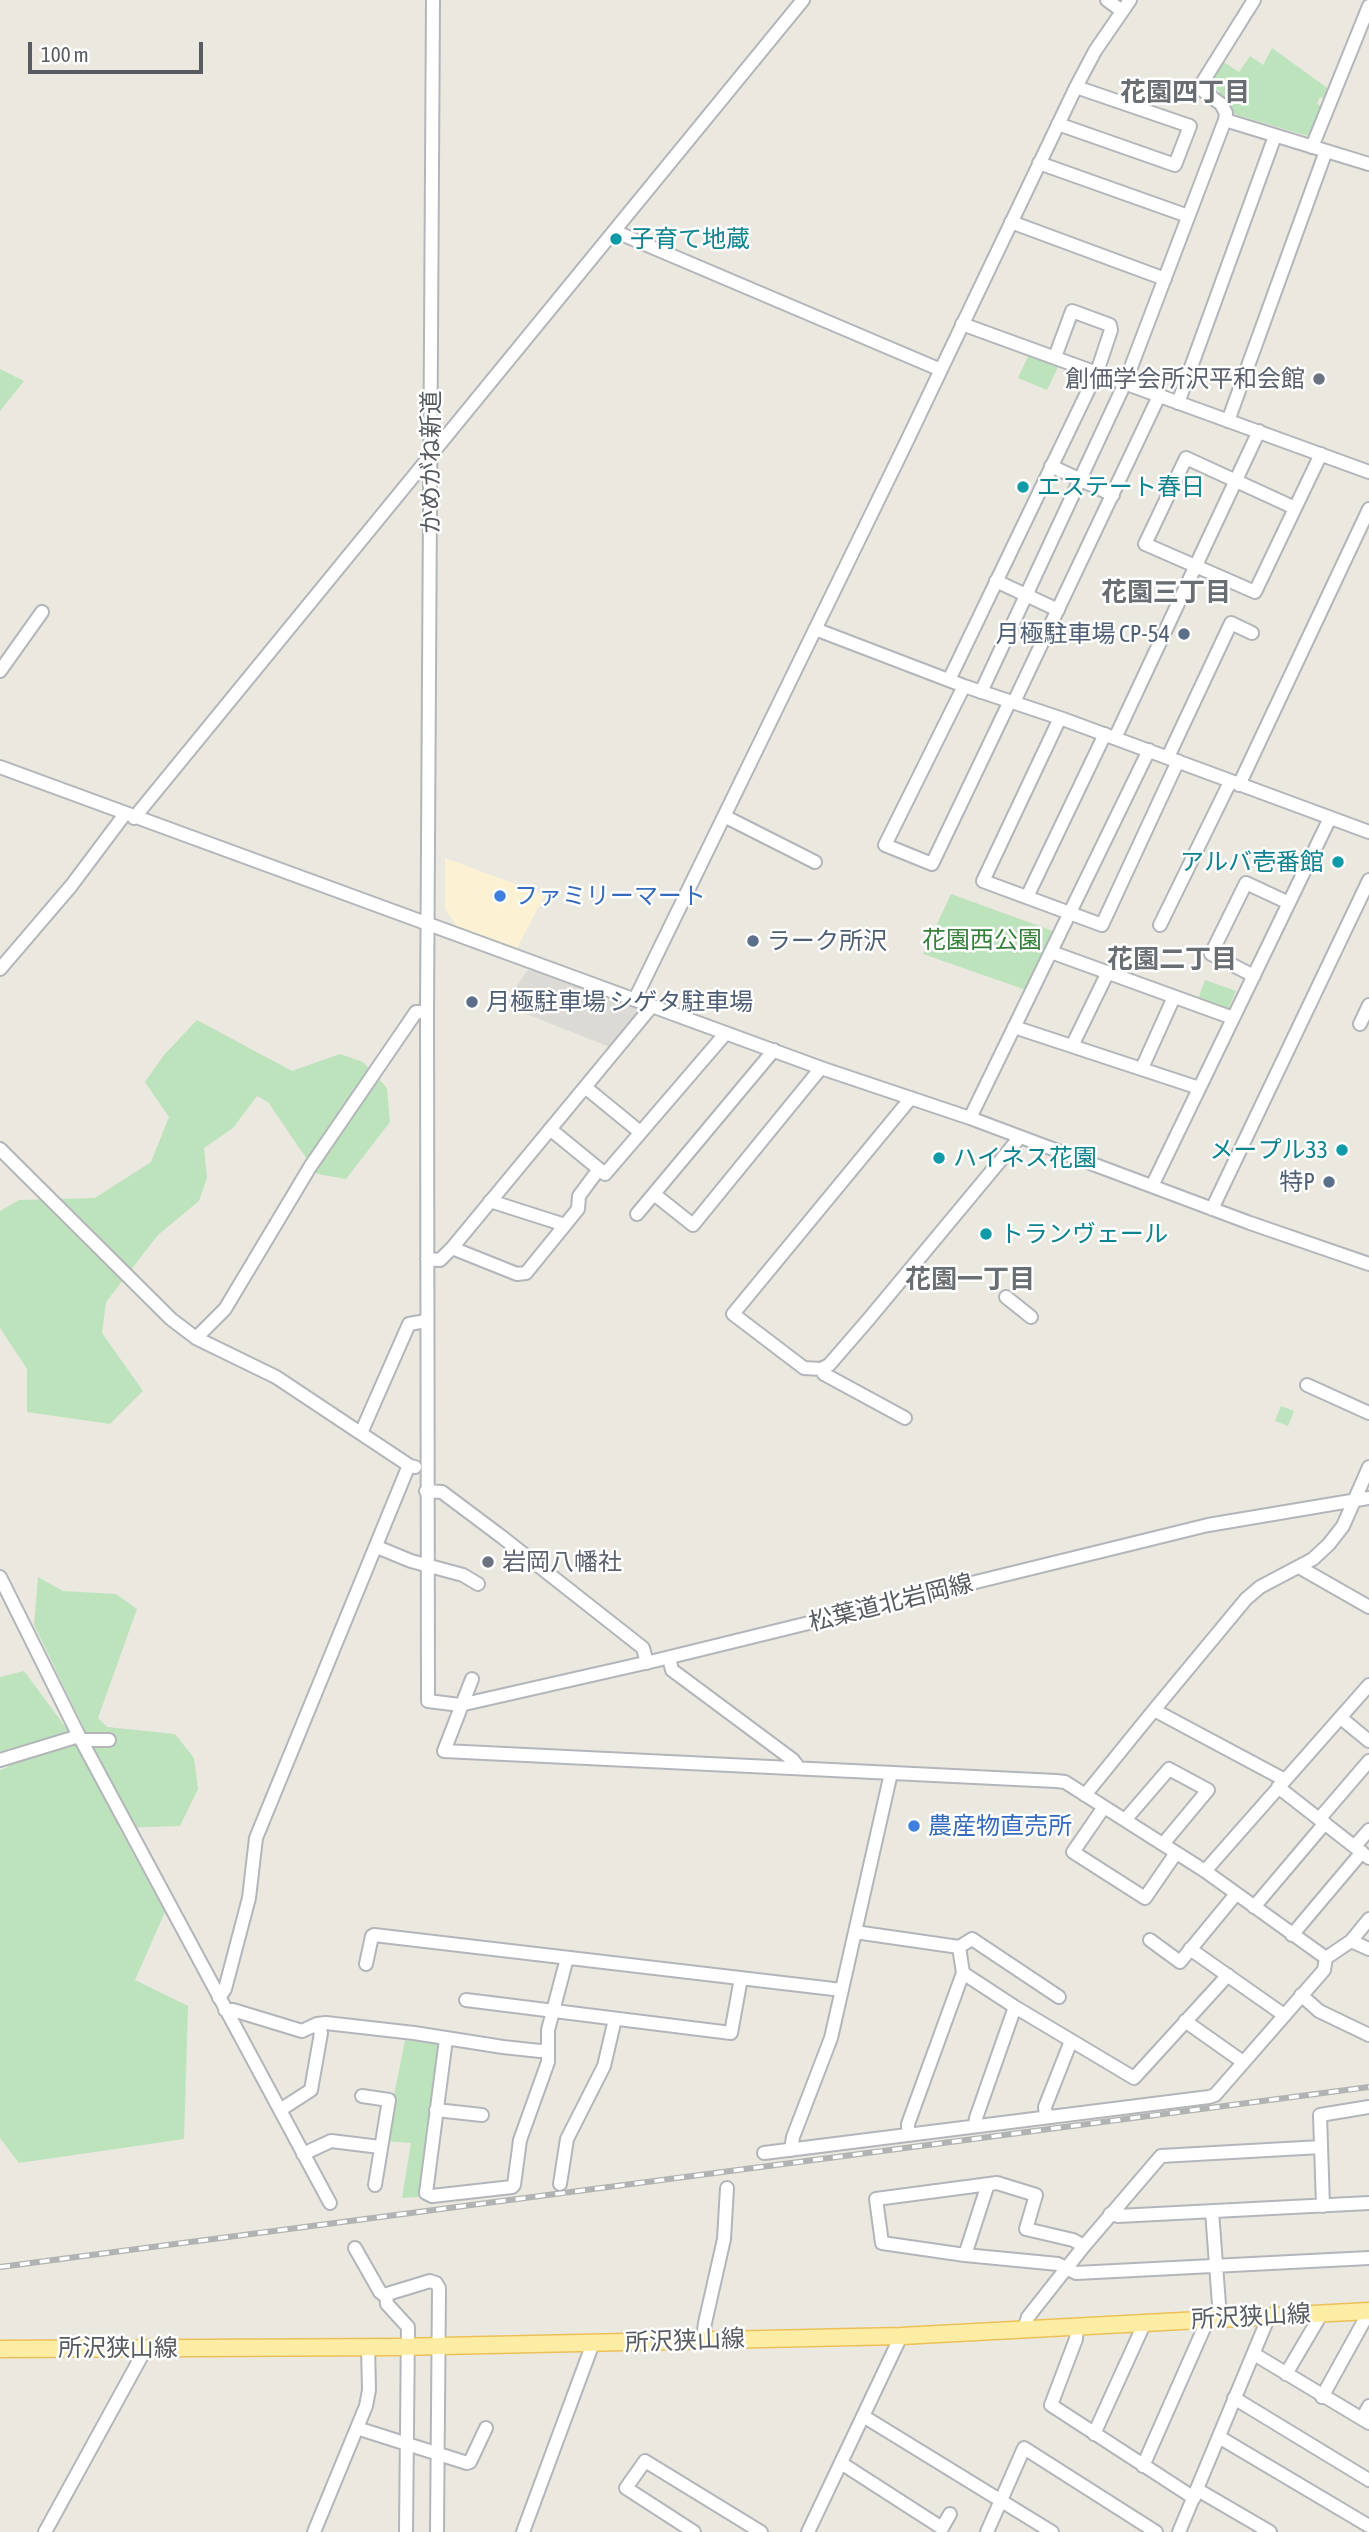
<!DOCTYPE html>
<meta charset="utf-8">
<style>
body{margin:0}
#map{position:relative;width:1369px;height:2532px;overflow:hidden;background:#ebe8e0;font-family:"Asap Condensed",sans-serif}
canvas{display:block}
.scale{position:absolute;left:28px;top:42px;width:175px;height:32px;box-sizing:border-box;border:4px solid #585c60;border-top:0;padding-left:9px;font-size:21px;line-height:24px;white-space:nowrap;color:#585c60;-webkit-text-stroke:5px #fff;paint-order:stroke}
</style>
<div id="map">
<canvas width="1369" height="2532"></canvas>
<div class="scale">100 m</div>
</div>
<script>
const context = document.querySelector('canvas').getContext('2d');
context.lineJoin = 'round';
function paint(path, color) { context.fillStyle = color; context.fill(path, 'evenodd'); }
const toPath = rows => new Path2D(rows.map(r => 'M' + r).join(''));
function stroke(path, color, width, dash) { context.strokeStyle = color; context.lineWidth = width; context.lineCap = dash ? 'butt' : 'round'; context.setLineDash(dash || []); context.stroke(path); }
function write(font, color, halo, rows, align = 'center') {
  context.font = font + ' "Asap Condensed","Noto Sans JP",sans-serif'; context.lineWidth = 5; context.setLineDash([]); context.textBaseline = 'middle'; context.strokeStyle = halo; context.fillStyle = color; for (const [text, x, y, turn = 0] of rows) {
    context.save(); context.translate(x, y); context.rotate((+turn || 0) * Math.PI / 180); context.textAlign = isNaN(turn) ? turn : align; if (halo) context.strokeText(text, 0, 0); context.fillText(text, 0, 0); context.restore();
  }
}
const commercial = toPath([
 [445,858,545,895,517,948,457,926,445,909]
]);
const industrial = toPath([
 [534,970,641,1009,642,1013,612,1048,504,1005,527,971]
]);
const green = toPath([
 [1272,48,1330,90,1327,100,1320,97,1317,104,1323,107,1311,137,1237,115,1232,112,1225,99,1219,95,1220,91,1218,90,1215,93,1210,89,1209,81,1222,61,1239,72,1250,56,1263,65],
 [1030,352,1060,363,1047,390,1018,378],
 [0,369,24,381,0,411],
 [951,894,1053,931,1026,990,923,954],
 [1205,980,1236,991,1228,1010,1198,999],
 [197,1020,292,1071,340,1054,363,1062,387,1088,390,1122,346,1179,317,1174,268,1102,257,1096,233,1128,204,1148,207,1178,199,1201,158,1235,106,1302,102,1333,143,1391,110,1424,27,1412,27,1369,0,1328,0,1211,19,1200,95,1198,151,1162,169,1117,145,1082,164,1055],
 [1281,1406,1294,1411,1288,1426,1275,1421],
 [38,1577,63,1591,116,1594,137,1609,98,1718,107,1727,175,1734,194,1758,198,1789,180,1826,119,1828,165,1912,135,1980,188,2006,184,2139,19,2163,0,2138,0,1770,8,1767,0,1759,0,1677,24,1671,67,1729,83,1726,34,1625],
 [405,2040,442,2045,418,2197,402,2198,411,2143,385,2141]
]);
const minor = toPath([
 [433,0,427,1012,428,1701,460,1705,658,1660,1208,1525,1369,1498],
 [1107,0,1122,11],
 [1225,120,1226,113,1221,104,1199,88,1254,0],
 [1058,124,1175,165,1190,126,1076,87],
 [1312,147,1369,6],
 [1039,163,1188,216],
 [1011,222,1165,279],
 [614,231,941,370],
 [962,324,1369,472],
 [1178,403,1275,136],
 [1228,421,1326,151],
 [1051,466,1113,495],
 [1295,508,1186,458,1145,544,1255,592,1321,454],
 [996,581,1058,610],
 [815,629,964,686,1060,718,1369,832],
 [0,671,42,612],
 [949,680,1097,372,1111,330,1110,325,1072,311,1055,357],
 [964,686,885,845,932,864,1010,701],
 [981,692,1125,383,1225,120,1369,164],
 [1014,702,1159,396],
 [1060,718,983,881,1102,925,1178,761],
 [1115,738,1259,431],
 [1168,757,1231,623,1252,633],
 [0,767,821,1068,970,1118,1250,1223,1369,1264],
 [1239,785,1369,509],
 [724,816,815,862],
 [134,818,803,0],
 [1027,897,1105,734],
 [1160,925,1230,782],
 [1051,952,1233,1018],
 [0,969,71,886,125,814],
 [1254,976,1211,954,1246,883,1289,903],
 [635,999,905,445,1076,87,1095,51,1130,0],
 [1360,1024,1369,1005],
 [1014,1027,1199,1088],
 [1072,1046,1108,972],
 [1142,1068,1174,997],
 [585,1087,640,1132],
 [970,1118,1149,750],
 [550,1129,605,1174,726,1033],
 [0,1149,171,1319,196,1338,276,1377,410,1466,415,1467],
 [1152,1186,1330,818],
 [654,1194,693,1225,821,1068],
 [490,1201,565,1225],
 [1212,1209,1369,880],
 [637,1214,774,1050],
 [452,1248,517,1274,526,1273,578,1209,579,1196,599,1169],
 [427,1259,440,1260,452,1248,652,1006],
 [1006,1297,1031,1317],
 [196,1338,225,1309,310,1167,416,1012,427,1012],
 [821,1369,829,1365,868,1320,1020,1137],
 [1307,1385,1369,1413],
 [905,1418,824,1374,821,1369,804,1368,733,1314,911,1098],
 [361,1433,409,1324,426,1321],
 [426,1491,442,1492,502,1537,643,1648,647,1663],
 [377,1547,411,1561,463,1575,478,1584],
 [1299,1567,1369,1607],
 [0,1577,79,1736,330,2203],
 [669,1658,672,1670,793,1760,799,1768],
 [472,1679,444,1751,1056,1781,1065,1782,1205,1871,1326,1958,1351,1941,1369,1919],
 [1154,1710,1246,1599,1260,1587,1313,1559,1329,1544,1343,1526,1369,1467],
 [1341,1718,1369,1741],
 [81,1740,109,1740],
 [0,1760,79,1736],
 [1278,1787,1369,1858],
 [1085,1795,1154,1710,1285,1780],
 [1104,1807,1073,1852,1145,1898,1176,1853],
 [1320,1818,1369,1761],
 [1125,1820,1169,1769,1208,1790,1163,1844],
 [1355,1846,1369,1830],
 [1205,1871,1369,1685],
 [1254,1907,1325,1823],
 [855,1932,959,1947,963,1973,1015,2007,1134,2078,1228,1975],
 [1292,1935,1362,1852],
 [1150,1940,1180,1962,1236,1894],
 [1351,1941,1369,1949],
 [959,1947,972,1939,1059,1997],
 [1190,1949,1284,2015],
 [366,1964,372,1936,374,1935,842,1990],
 [1301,1995,1319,2011,1369,2035],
 [219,1998,225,1989,249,1898,256,1838,409,1465],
 [466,2000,731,2033,741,1978],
 [225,2010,233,2010,302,2031,317,2024,326,2023,414,2033,503,2047,540,2051,548,2049],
 [1185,2021,1243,2062],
 [446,2039,426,2193,432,2196,512,2187,514,2185,520,2140,548,2062,548,2030,567,1958],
 [362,2096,389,2100,375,2185],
 [280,2110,311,2090,321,2033,317,2024],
 [436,2110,482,2115],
 [1046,2117,1045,2107,1071,2041],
 [975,2125,976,2118,1015,2007],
 [908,2133,908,2124,963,1973],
 [791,2150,793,2137,831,2038,891,1773],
 [764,2153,1209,2097,1215,2095,1324,1970,1326,1958],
 [303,2154,331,2141,380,2147],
 [560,2184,567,2139,604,2066,615,2019],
 [1323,2206,1320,2115,1369,2107],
 [1212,2211,1220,2318],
 [1110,2214,1118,2216,1369,2203],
 [1084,2246,1073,2240,1026,2229,1036,2195,997,2183,876,2199,882,2243,965,2255,1058,2264,1076,2273,1369,2258],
 [355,2248,380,2292,384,2295,430,2281,436,2283,439,2288,437,2532],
 [965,2255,988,2184],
 [386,2295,387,2304,408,2327,406,2532],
 [1077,2326,1076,2339,1051,2405,1194,2498],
 [1024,2329,1028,2317,1084,2246,1161,2156,1321,2147],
 [703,2340,705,2323,724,2239,727,2188],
 [1254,2354,1369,2423],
 [1286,2374,1322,2313],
 [1322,2397,1369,2312],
 [1234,2398,1369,2480],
 [863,2416,1052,2532],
 [1362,2419,1369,2406],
 [363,2430,467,2463,470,2462,486,2428],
 [1094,2434,1145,2322],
 [1219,2437,1369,2526],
 [841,2463,942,2528,950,2514],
 [1143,2466,1208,2319],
 [1198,2490,1270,2532],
 [45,2532,146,2348],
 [314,2532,366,2406,369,2390,368,2347],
 [523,2532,593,2343],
 [694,2532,626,2488,645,2461,761,2532],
 [808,2532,901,2336],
 [987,2532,1024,2448,1156,2532],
 [1179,2532,1269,2316]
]);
const major = toPath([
 [0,2349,396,2347,901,2336,1369,2311]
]);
const rail = toPath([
 [0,2267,1369,2087]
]);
const markers = [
 [616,239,7,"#0f9aa8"],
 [1319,379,7,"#6b7280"],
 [1023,487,7,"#0f9aa8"],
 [1184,634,7,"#5c6f8a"],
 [1338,862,7,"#0f9aa8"],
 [500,896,7,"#3f7fe0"],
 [753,941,7,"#5c6f8a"],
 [472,1002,7,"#5c6f8a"],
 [1342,1150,7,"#0f9aa8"],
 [939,1158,7,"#0f9aa8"],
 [1329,1182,7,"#5c6f8a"],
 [986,1234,7,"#0f9aa8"],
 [488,1562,7,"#6b7280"],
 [914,1826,7,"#3f7fe0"]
];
const cultureNames = [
 ["子育て地蔵",630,239],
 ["エステート春日",1037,487],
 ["アルバ壱番館",1324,862,"right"],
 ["メープル33",1328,1150,"right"],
 ["ハイネス花園",953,1158],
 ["トランヴェール",1000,1234]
];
const worshipNames = [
 ["創価学会所沢平和会館",1305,379],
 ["岩岡八幡社",502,1562,"left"]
];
const streetNames = [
 ["かめがね新道",431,462,-90],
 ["松葉道北岩岡線",891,1603,-14],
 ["所沢狭山線",1251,2317,-3],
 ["所沢狭山線",685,2341,-2],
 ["所沢狭山線",118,2348]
];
const serviceNames = [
 ["月極駐車場 CP-54",1170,634],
 ["ラーク所沢",767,941,"left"],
 ["月極駐車場 シゲタ駐車場",486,1002,"left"],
 ["特P",1315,1182]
];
const shopNames = [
 ["ファミリーマート",514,896],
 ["農産物直売所",928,1826]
];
const parkNames = [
 ["花園西公園",982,940]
];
const neighbourhoodNames = [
 ["花園四丁目",1185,93],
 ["花園三丁目",1166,593],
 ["花園二丁目",1172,960],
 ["花園一丁目",970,1280]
];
paint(commercial, '#fcf2d3');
paint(industrial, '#dcdad4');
paint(green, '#bde3bc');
stroke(minor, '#b2b6ba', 16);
stroke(major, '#ecc057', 19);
stroke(minor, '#fff', 12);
stroke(major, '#fceca4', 16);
stroke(rail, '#b1b2b2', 6);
stroke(rail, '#fff', 3.5, [10]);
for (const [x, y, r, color] of markers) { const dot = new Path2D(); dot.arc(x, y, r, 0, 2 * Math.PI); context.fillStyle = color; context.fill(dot); stroke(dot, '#fff', 2.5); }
write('24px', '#0d838f', '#fff', cultureNames, 'left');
write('24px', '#5b616d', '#fff', worshipNames, 'right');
write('24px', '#585c60', '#fff', streetNames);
write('24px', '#4e5e75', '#fff', serviceNames, 'right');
write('24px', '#366cbe', '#fff', shopNames, 'left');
write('24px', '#368139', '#fff', parkNames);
write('bold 26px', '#696e72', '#fff', neighbourhoodNames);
</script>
